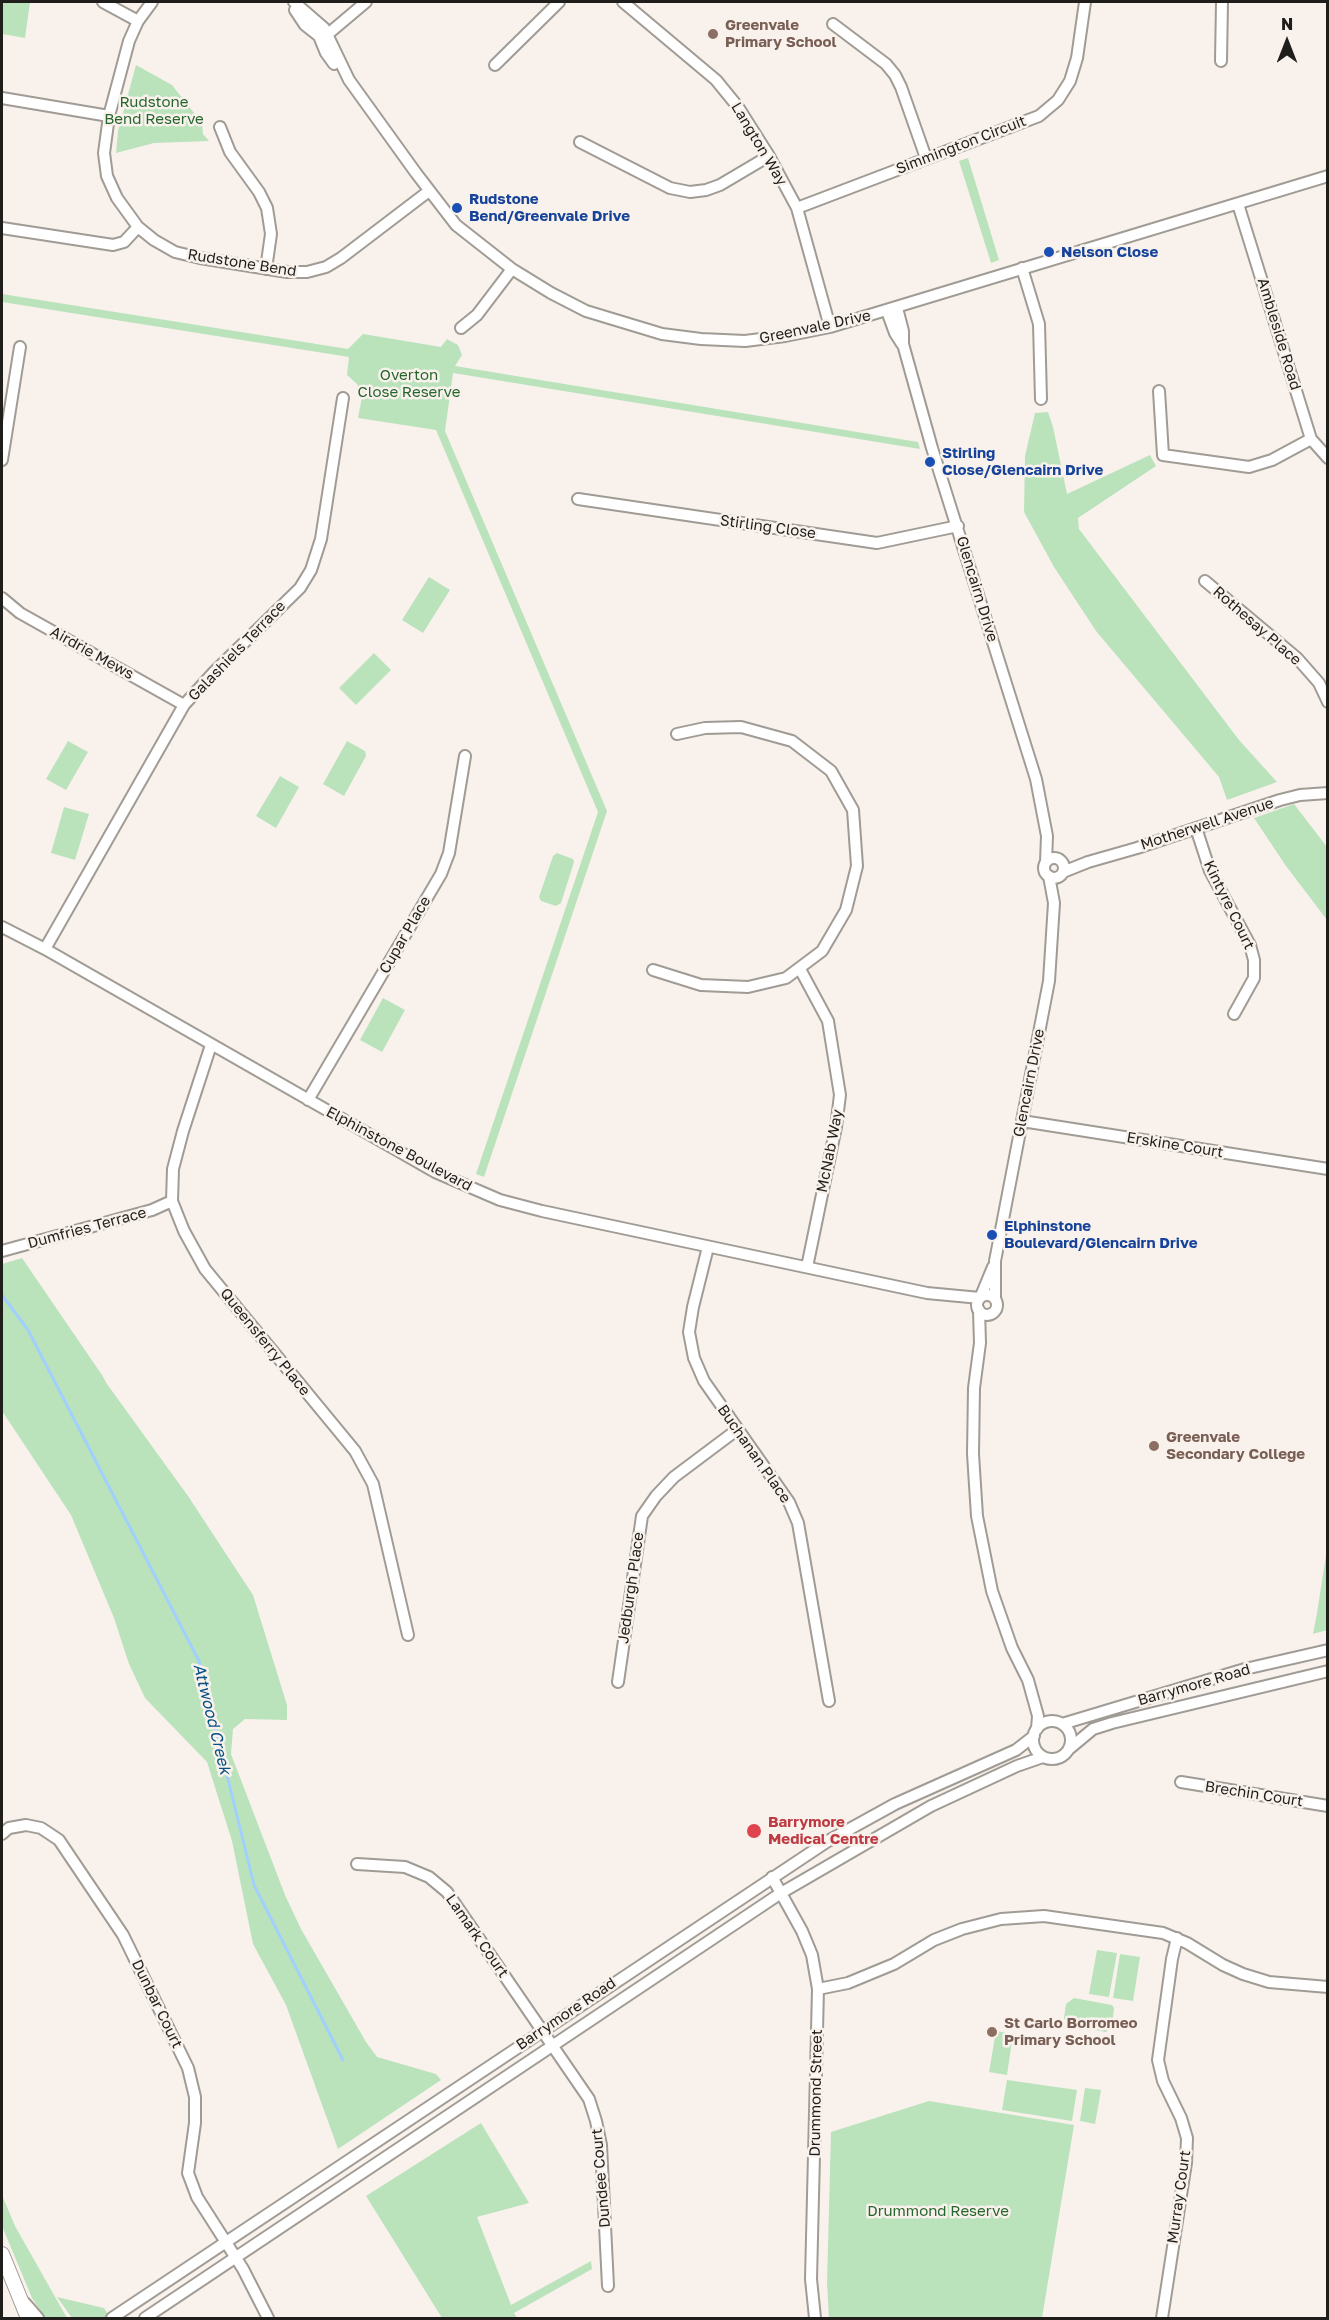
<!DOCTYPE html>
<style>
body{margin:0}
#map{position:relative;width:1329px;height:2320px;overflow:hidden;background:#f9f2ec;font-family:"Golos Text",sans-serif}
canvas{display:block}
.frame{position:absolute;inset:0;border:3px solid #201e1b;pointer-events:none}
.north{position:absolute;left:1257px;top:12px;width:60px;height:60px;-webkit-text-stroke:4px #f9f2ec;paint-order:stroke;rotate:0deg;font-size:16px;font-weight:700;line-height:24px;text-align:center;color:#201e1b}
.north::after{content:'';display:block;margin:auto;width:21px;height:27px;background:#201e1b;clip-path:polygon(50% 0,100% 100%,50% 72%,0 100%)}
</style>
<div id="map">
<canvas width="1329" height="2320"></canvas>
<div class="frame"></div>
<div class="north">N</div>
</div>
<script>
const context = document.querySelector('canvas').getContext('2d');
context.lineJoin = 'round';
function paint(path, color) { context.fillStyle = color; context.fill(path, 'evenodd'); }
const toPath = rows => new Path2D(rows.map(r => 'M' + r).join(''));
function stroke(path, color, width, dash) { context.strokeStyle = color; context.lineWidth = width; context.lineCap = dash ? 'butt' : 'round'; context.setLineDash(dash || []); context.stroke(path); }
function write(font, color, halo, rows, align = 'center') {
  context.font = font + ' "Golos Text",sans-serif'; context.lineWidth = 5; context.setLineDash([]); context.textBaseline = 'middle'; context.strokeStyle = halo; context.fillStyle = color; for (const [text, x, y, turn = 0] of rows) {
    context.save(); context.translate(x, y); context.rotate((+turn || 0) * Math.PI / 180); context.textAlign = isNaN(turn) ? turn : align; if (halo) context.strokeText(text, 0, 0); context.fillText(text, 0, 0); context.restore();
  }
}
const green = toPath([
 [2,2,30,2,25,38,2,34],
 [136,65,172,85,202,123,203,134,209,141,154,143,116,153,118,131],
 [968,158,999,260,991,263,959,161],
 [2,294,348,349,363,334,441,347,447,339,458,345,462,355,455,366,918,442,920,449,453,373,445,431,607,811,484,1177,476,1174,598,812,436,430,358,418,362,397,357,384,347,375,349,357,2,302],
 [1048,412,1053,427,1067,494,1150,455,1156,466,1078,518,1079,529,1239,740,1277,782,1227,800,1219,777,1096,631,1054,567,1024,512,1025,456,1035,413],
 [429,577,450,590,423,633,402,620],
 [374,653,391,670,356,705,339,688],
 [68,741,88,752,66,790,46,779],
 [347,741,365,751,366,756,344,796,323,784],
 [280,776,299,787,276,828,256,816],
 [1294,804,1327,847,1327,920,1286,866,1254,818],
 [64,807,89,814,75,860,51,853],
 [557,853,573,859,574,862,561,903,556,906,541,901,539,897,553,856],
 [383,998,405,1010,382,1052,360,1040],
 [22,1258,102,1375,107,1384,188,1496,253,1595,287,1705,287,1720,245,1719,233,1729,231,1754,285,1895,301,1929,366,2042,377,2057,436,2074,441,2080,338,2149,286,2005,253,1944,232,1841,207,1762,145,1698,129,1664,114,1618,71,1515,2,1411,2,1264],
 [1327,1549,1327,1630,1313,1634,1317,1613],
 [1097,1950,1117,1953,1109,1997,1089,1994],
 [1120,1954,1140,1957,1133,2001,1113,1998],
 [1074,1998,1112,2005,1114,2008,1112,2027,1106,2032,1067,2025,1064,2018,1066,2004],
 [996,2031,1013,2034,1007,2075,989,2072],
 [1007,2080,1077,2090,1072,2121,1002,2110],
 [1085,2088,1101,2090,1095,2124,1080,2121],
 [929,2101,1074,2125,1042,2318,829,2318,827,2283,831,2132],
 [481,2123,529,2203,477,2217,511,2305,591,2261,592,2269,514,2313,517,2318,442,2318,366,2196],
 [2,2195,15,2226,67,2318,45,2318,32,2298,2,2226],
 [57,2297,104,2308,109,2316,104,2318,72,2318]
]);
const stream = toPath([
 [2,1295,28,1330,199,1661,254,1885,343,2060]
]);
const minor = toPath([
 [103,2,138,21],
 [152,2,138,21,129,41,109,116,104,153,107,176,117,198,138,227,154,240,175,252,200,258,287,272,307,272,326,267,341,258,429,191],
 [294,2,324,28,349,80,416,173,456,225,512,269,551,293,586,311,662,334,701,339,745,341,785,336,830,327,1328,176],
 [623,2,716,80,738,107,769,156,797,208,830,327],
 [295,10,305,25,319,36,326,53,334,64],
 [833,24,886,64,895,75,901,87,926,158],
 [322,36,328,34,366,2],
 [1221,61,1222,2],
 [495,65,559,2],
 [2,98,109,116],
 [220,127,230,152,259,192,267,208,271,234,266,269],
 [580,142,670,188,690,192,706,190,720,185,769,156],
 [1238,204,1311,439,1328,458],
 [797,208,1039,116,1058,100,1070,81,1077,58,1085,2],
 [2,228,113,245,124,242,138,227],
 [1022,268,1039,324,1041,399],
 [897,308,903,331,903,344,932,448,1036,779,1047,836,1046,862],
 [887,311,895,333,902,344],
 [461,328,477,315,512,269],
 [1159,391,1163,455,1249,467,1272,460,1311,439],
 [2,460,20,347],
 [578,499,877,543,958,526],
 [1205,581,1297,658,1319,683,1328,702],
 [2,598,20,613,184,705],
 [1196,828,1210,871,1250,945,1254,960,1254,978,1234,1014],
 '1044 868a10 10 0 1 1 20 0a10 10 0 1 1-20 0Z',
 [1063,872,1088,862,1137,848,1280,800,1300,795,1328,793],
 [2,927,45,949,435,1172,500,1200,542,1211,927,1293,980,1298],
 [45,949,184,705,214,672,300,588,311,570,321,539,343,398],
 [800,969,828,1021,840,1095,836,1127,807,1267],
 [653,970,701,985,748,987,786,978,822,951,846,910,857,866,853,810,831,771,792,741,741,727,705,728,677,734],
 [211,1045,183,1131,173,1169,172,1201,184,1231,205,1269,355,1451,373,1484,408,1635],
 [308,1100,441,874,449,853,465,756],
 [1022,1121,1328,1169],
 [708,1247,693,1307,689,1332,694,1358,704,1381,789,1502,798,1523,829,1701],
 [2,1251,152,1210,172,1201],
 '977 1305a10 10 0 1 1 20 0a10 10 0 1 1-20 0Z',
 [981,1296,993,1267],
 [995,1299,995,1261,1049,981,1054,903,1049,876],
 [979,1310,980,1343,974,1388,973,1454,977,1516,992,1591,1012,1648,1028,1680,1038,1716,1037,1729],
 [618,1682,642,1516,656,1496,674,1477,738,1429],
 '1033 1740a19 19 0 1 1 38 0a19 19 0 1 1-38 0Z',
 [1062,1724,1245,1669,1328,1650],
 [1069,1749,1093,1729,1112,1723,1328,1671],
 [1181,1782,1328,1806],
 [2,1834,9,1828,26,1825,41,1828,59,1840,123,1935,188,2068,195,2097,195,2123,188,2173,197,2197,243,2269,268,2318],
 [357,1864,405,1867,429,1877,447,1892,589,2099,596,2121,601,2145,608,2286],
 [772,1877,802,1931,812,1955,818,1989,811,2279,815,2318],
 [818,1989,848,1983,894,1964,934,1940,962,1929,1001,1919,1044,1916,1163,1933,1187,1943,1223,1965,1243,1974,1269,1982,1328,1987],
 [25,2303,38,2318],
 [112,2318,828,1841,895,1804,1016,1750,1034,1736],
 [145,2318,781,1893,931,1806,1017,1766,1043,1757],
 [1162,2318,1186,2163,1187,2138,1181,2118,1163,2081,1158,2060,1172,1959,1177,1938]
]);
const major = toPath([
 [2,2254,28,2318]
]);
const markers = [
 [713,34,6,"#8d6e63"],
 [457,208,6,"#1a4fb4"],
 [1049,252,6,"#1a4fb4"],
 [930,462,6,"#1a4fb4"],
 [992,1235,6,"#1a4fb4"],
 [1154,1446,6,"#8d6e63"],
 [754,1831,8,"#e0444e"],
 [992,2032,6,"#8d6e63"]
];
const educationNames = [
 ["Greenvale",725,25],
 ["Primary School",725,42],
 ["Greenvale",1166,1437],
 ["Secondary College",1166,1454],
 ["St Carlo Borromeo",1004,2023],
 ["Primary School",1004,2040]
];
const parkNames = [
 ["Rudstone",154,102],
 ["Bend Reserve",154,119],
 ["Overton",409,375],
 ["Close Reserve",409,392],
 ["Drummond Reserve",938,2211]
];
const streetNames = [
 ["Langton Way",759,144,59],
 ["Simmington Circuit",961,145,-21],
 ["Rudstone Bend",242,263,9],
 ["Greenvale Drive",815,327,-12],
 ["Ambleside Road",1279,334,73],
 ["Stirling Close",768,527,8],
 ["Glencairn Drive",977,589,73],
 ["Rothesay Place",1257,626,41],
 ["Galashiels Terrace",237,651,-46],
 ["Airdrie Mews",92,653,29],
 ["Motherwell Avenue",1207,824,-18],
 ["Kintyre Court",1229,905,64],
 ["Cupar Place",405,935,-60],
 ["Glencairn Drive",1029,1083,-79],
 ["Erskine Court",1175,1145,9],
 ["Elphinstone Boulevard",399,1149,28],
 ["McNab Way",830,1151,-79],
 ["Dumfries Terrace",87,1228,-15],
 ["Queensferry Place",265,1342,51],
 ["Buchanan Place",754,1454,55],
 ["Jedburgh Place",631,1588,-82],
 ["Barrymore Road",1194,1685,-16],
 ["Brechin Court",1254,1794,9],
 ["Lamark Court",477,1936,55],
 ["Dunbar Court",157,2004,64],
 ["Barrymore Road",566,2014,-34],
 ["Drummond Street",816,2093,-89],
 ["Dundee Court",601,2178,-95],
 ["Murray Court",1179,2197,-82]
];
const transitNames = [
 ["Rudstone",469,199],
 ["Bend/Greenvale Drive",469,216],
 ["Nelson Close",1061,252],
 ["Stirling",942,453],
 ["Close/Glencairn Drive",942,470],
 ["Elphinstone",1004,1226],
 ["Boulevard/Glencairn Drive",1004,1243]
];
const healthNames = [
 ["Barrymore",768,1822],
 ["Medical Centre",768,1839]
];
const waterNames = [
 ["Attwood Creek",212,1719,76]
];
paint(green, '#bae3bc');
stroke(stream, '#a1d0fc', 3);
stroke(minor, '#a09b94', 14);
stroke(major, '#a09b94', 16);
stroke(minor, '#fff', 10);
stroke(major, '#fff', 14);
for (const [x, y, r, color] of markers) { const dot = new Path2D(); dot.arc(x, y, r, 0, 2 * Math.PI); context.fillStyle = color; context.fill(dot); stroke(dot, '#f9f2ec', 2); }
write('bold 15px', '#785e54', '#f9f2ec', educationNames, 'left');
write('15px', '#26662e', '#f9f2ec', parkNames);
write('15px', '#201e1b', '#f9f2ec', streetNames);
write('bold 15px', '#164399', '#f9f2ec', transitNames, 'left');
write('bold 15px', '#be3a42', '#f9f2ec', healthNames, 'left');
write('italic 16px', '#055085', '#f9f2ec', waterNames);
</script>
